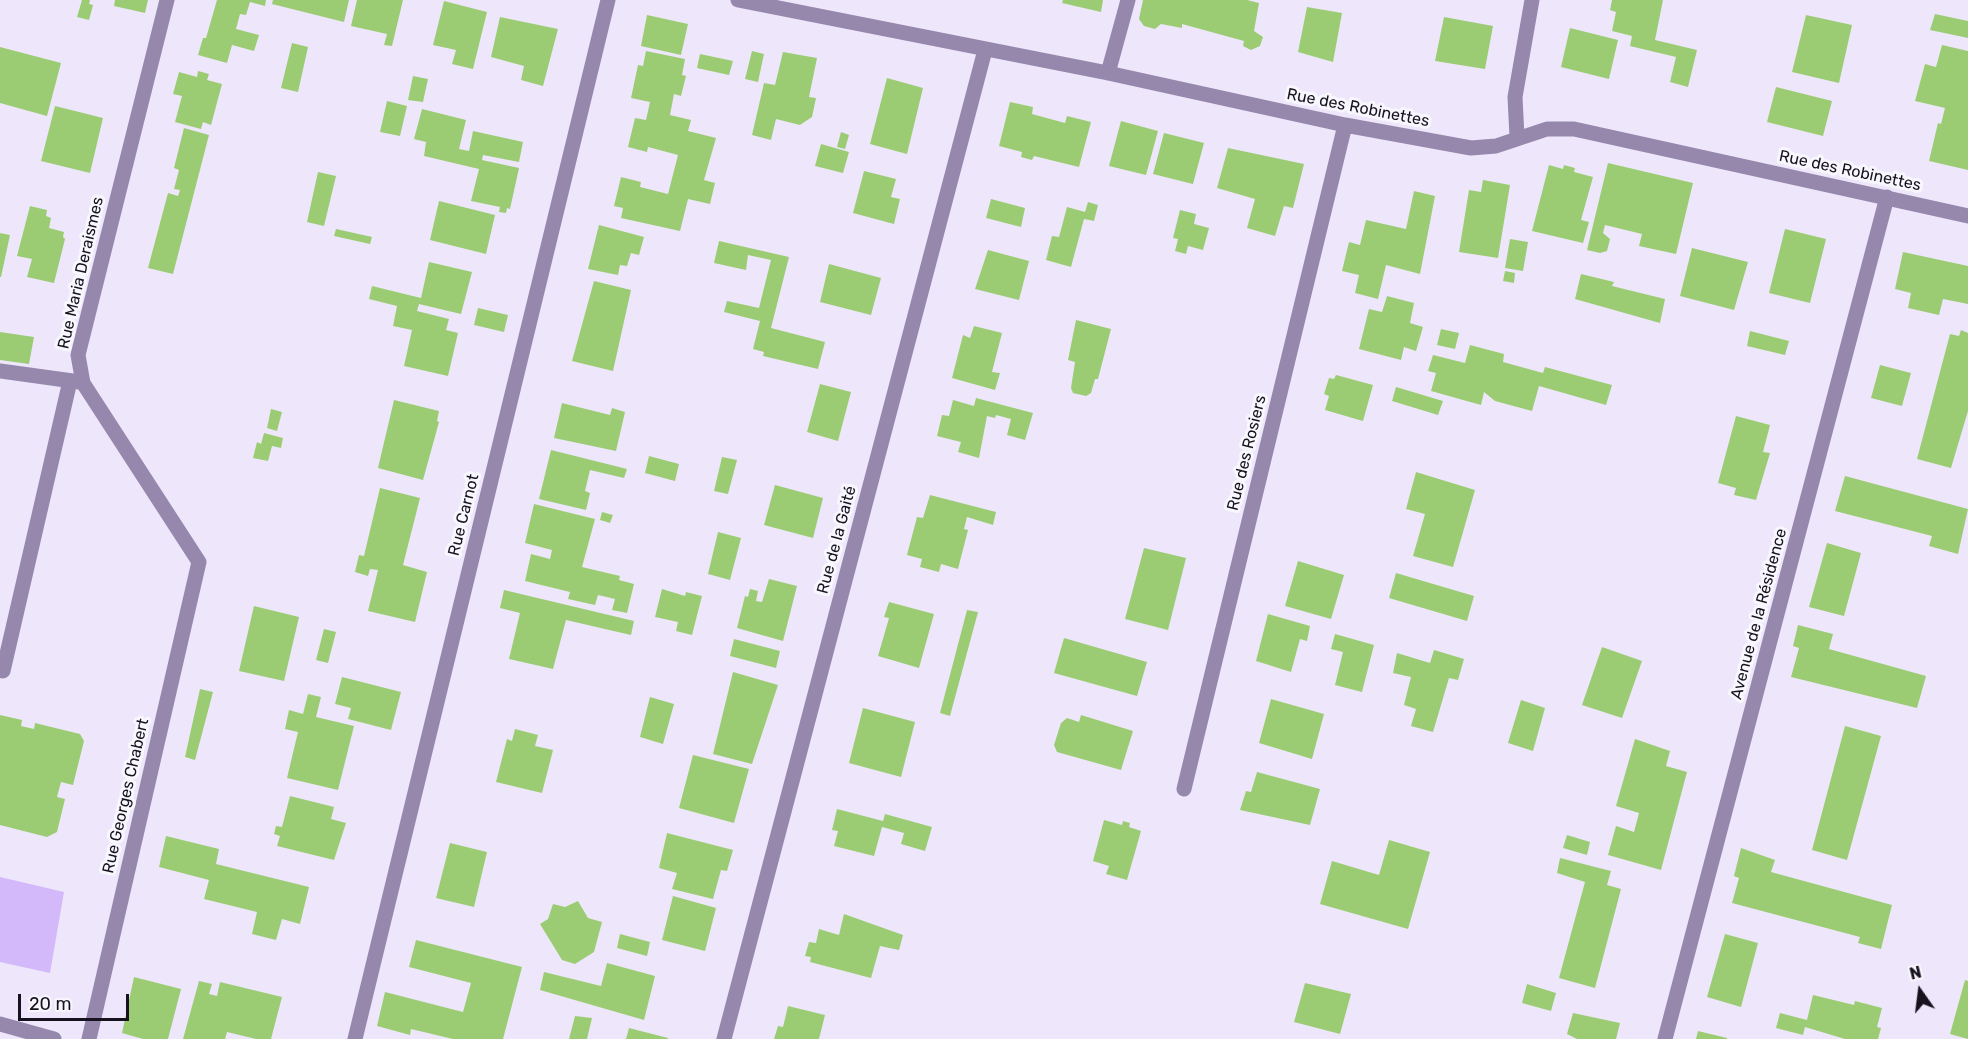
<!DOCTYPE html>
<meta charset="utf-8">
<style>
body{margin:0}
#map{position:relative;width:1968px;height:1039px;overflow:hidden;background:#eee7fb;font-family:Rubik,sans-serif}
canvas{display:block}
.north{position:absolute;left:1890px;top:961px;width:60px;height:60px;-webkit-text-stroke:4px #f9f7fe;paint-order:stroke;rotate:346deg;font-size:16px;font-weight:700;line-height:24px;text-align:center;color:#17131e}
.north::after{content:'';display:block;margin:auto;width:21px;height:27px;background:#17131e;clip-path:polygon(50% 0,100% 100%,50% 72%,0 100%)}
.scale{position:absolute;left:18px;top:994px;width:111px;height:27px;box-sizing:border-box;border:3px solid #17131e;border-top:0;padding-left:8px;font-size:18px;line-height:21px;white-space:nowrap;color:#17131e;-webkit-text-stroke:4px #f9f7fe;paint-order:stroke}
</style>
<div id="map">
<canvas width="1968" height="1039"></canvas>
<div class="north">N</div>
<div class="scale">20 m</div>
</div>
<script>
const context = document.querySelector('canvas').getContext('2d');
context.lineJoin = 'round';
function paint(path, color) { context.fillStyle = color; context.fill(path, 'evenodd'); }
const toPath = rows => new Path2D(rows.map(r => 'M' + r).join(''));
function stroke(path, color, width, dash) { context.strokeStyle = color; context.lineWidth = width; context.lineCap = dash ? 'butt' : 'round'; context.setLineDash(dash || []); context.stroke(path); }
function write(font, color, halo, rows, align = 'center') {
  context.font = font + ' Rubik,sans-serif'; context.lineWidth = 6; context.setLineDash([]); context.textBaseline = 'middle'; context.strokeStyle = halo; context.fillStyle = color; for (const [text, x, y, turn = 0] of rows) {
    context.save(); context.translate(x, y); context.rotate((+turn || 0) * Math.PI / 180); context.textAlign = isNaN(turn) ? turn : align; if (halo) context.strokeText(text, 0, 0); context.fillText(text, 0, 0); context.restore();
  }
}
const green = toPath([
 [0,877,64,892,50,973,0,962]
]);
const building = toPath([
 [82,0,90,0,89,4,93,5,89,20,77,17],
 [115,0,148,0,145,13,114,6],
 [217,0,266,0,265,6,250,2,246,15,240,14,236,29,259,35,254,51,232,45,227,63,198,55,203,38,206,38],
 [273,0,349,0,344,22,272,4],
 [357,0,403,0,392,46,384,45,387,34,351,26],
 [1063,0,1103,0,1101,12,1062,3],
 [1143,0,1247,0,1259,3,1254,31,1263,37,1260,46,1251,50,1243,46,1244,41,1182,24,1182,28,1161,24,1155,29,1144,26,1139,19],
 [1612,0,1663,0,1655,40,1697,50,1688,87,1670,82,1676,57,1630,46,1632,36,1612,31,1616,12,1610,10],
 [444,1,487,12,473,69,452,64,456,50,433,45],
 [1307,7,1342,13,1333,62,1298,52],
 [1935,14,1968,21,1968,38,1930,30],
 [647,15,688,24,681,55,641,46],
 [1806,15,1852,25,1839,83,1792,72],
 [500,17,558,29,543,86,521,80,524,66,491,57],
 [1444,17,1493,26,1485,69,1435,61],
 [1570,28,1618,40,1609,79,1561,67],
 [292,43,308,47,298,92,281,88],
 [1942,45,1968,51,1968,170,1929,161,1938,123,1941,124,1945,108,1915,101,1925,64,1936,67],
 [0,47,61,63,47,116,0,103],
 [646,51,685,59,682,75,686,76,681,96,674,94,670,115,691,120,688,131,716,138,704,180,715,183,710,204,688,199,680,231,621,218,623,208,614,206,621,177,641,182,640,187,668,194,678,155,648,147,647,152,628,147,635,118,646,120,650,102,631,98,638,65,643,66],
 [752,51,764,54,758,82,745,79],
 [783,52,817,58,809,97,816,98,812,117,800,125,776,119,771,140,752,135,764,83,775,85],
 [700,54,733,61,729,75,697,68],
 [198,71,209,74,207,80,222,84,211,125,203,122,201,129,175,122,182,96,173,94,179,72,197,77],
 [413,76,428,79,423,102,408,100],
 [887,78,923,88,907,154,870,144],
 [1776,87,1832,101,1823,136,1767,122],
 [387,101,407,106,400,136,380,132],
 [1010,102,1033,107,1032,114,1065,123,1067,116,1091,122,1079,167,1034,156,1032,160,1021,157,1022,152,999,146],
 [55,106,103,118,90,173,41,161],
 [422,109,466,120,459,149,469,151,473,131,523,142,519,162,483,155,482,160,519,168,510,209,507,208,506,213,499,212,500,207,471,201,479,169,424,156,426,142,414,139],
 [1121,121,1158,131,1146,175,1109,166],
 [184,128,209,135,173,274,148,268,168,193,178,196,180,190,174,189,179,170,174,168],
 [841,132,849,135,845,149,837,147],
 [1164,133,1204,143,1193,184,1153,174],
 [821,144,849,152,843,173,815,166],
 [1228,148,1304,164,1293,208,1284,206,1275,236,1247,228,1255,199,1217,188],
 [1608,163,1693,183,1676,254,1639,246,1642,234,1605,225,1603,233,1610,239,1607,251,1600,253,1587,250],
 [1549,165,1563,169,1564,165,1575,168,1574,172,1593,177,1581,220,1589,222,1583,243,1532,231],
 [864,171,896,179,891,197,900,199,894,224,853,213],
 [318,172,336,176,324,226,307,222],
 [1483,180,1510,185,1498,258,1459,252,1469,190,1481,192],
 [1414,191,1435,196,1420,274,1386,265,1378,299,1355,293,1359,275,1342,271,1349,242,1360,245,1366,220,1406,229],
 [991,199,1025,208,1021,227,986,218],
 [439,201,495,215,486,254,430,240],
 [1088,202,1098,205,1094,221,1084,219,1071,267,1046,260,1052,236,1059,237,1067,207,1085,212],
 [30,206,47,210,46,216,51,218,49,228,64,232,63,237,65,239,54,283,27,277,32,259,17,256],
 [1180,210,1196,214,1194,224,1209,228,1203,250,1188,246,1186,254,1175,251,1178,239,1173,238],
 [599,225,644,237,639,255,631,253,627,266,620,265,618,275,588,269],
 [336,229,372,237,370,244,334,236],
 [1785,229,1826,239,1810,303,1769,293],
 [0,233,10,235,1,277,0,277],
 [1510,239,1528,242,1523,271,1505,268],
 [719,241,789,257,771,328,825,342,818,369,763,356,764,352,753,349,760,321,724,312,727,301,759,308,771,260,748,255,746,270,714,263],
 [1692,248,1748,262,1734,310,1680,296],
 [988,250,1029,261,1019,300,975,289],
 [1903,252,1968,266,1968,304,1943,299,1939,315,1908,308,1911,293,1895,289],
 [429,262,472,272,461,314,419,304,417,311,449,319,446,330,458,333,448,376,404,366,412,330,393,326,397,306,369,299,372,286,421,298],
 [829,264,881,278,871,315,820,302],
 [1505,271,1515,273,1514,283,1503,281],
 [1581,274,1614,282,1612,286,1665,299,1660,323,1575,299],
 [594,281,631,290,613,371,572,361],
 [1387,296,1414,303,1410,323,1423,327,1416,351,1404,347,1401,360,1359,349,1369,309,1382,312],
 [478,308,508,315,504,332,474,325],
 [1076,320,1111,329,1098,379,1095,379,1091,393,1086,396,1073,393,1071,388,1075,362,1068,360],
 [974,326,1002,333,992,372,1000,373,995,390,952,378,963,335,970,338],
 [1441,329,1459,333,1455,349,1437,345],
 [1961,330,1968,333,1968,411,1951,468,1917,459,1950,334,1959,336],
 [1750,331,1789,341,1785,355,1747,346],
 [0,332,34,337,29,364,0,360],
 [1470,345,1504,354,1503,362,1543,373,1545,367,1612,385,1606,405,1539,386,1532,411,1495,401,1484,392,1481,405,1431,391,1436,373,1428,371,1433,355,1465,363],
 [1880,365,1911,373,1902,406,1871,398],
 [1336,375,1373,385,1363,421,1325,410,1329,396,1324,394,1329,378,1334,379],
 [820,384,851,392,838,441,807,432],
 [1396,387,1443,401,1438,415,1392,401],
 [976,398,1033,413,1025,440,1007,435,1011,419,996,415,995,418,987,416,979,458,958,452,961,442,937,436,942,415,949,416,953,400,974,406],
 [394,400,439,411,437,421,439,422,423,480,378,468],
 [562,403,610,415,612,408,625,412,616,451,554,438],
 [271,409,282,412,277,431,267,428],
 [1736,416,1770,425,1763,452,1770,453,1756,500,1734,495,1736,488,1718,483],
 [264,433,283,438,281,448,272,446,268,461,253,458,257,442,261,444],
 [551,450,627,469,624,478,590,470,585,491,590,493,586,510,539,499],
 [649,456,679,464,675,481,645,473],
 [722,457,737,460,728,494,714,491],
 [1416,472,1475,490,1453,567,1413,556,1425,514,1406,509],
 [1845,476,1968,509,1958,554,1929,546,1932,536,1835,511],
 [775,485,823,498,813,538,764,525],
 [380,488,420,498,403,565,427,572,415,622,368,611,378,570,370,569,368,576,355,572,359,555,364,556],
 [930,495,996,512,993,525,967,517,964,529,968,530,958,569,941,564,939,572,920,567,922,559,907,555,917,517,923,518],
 [534,504,595,519,582,567,620,576,619,580,634,584,627,613,612,610,615,599,598,595,595,605,568,599,570,592,525,581,531,554,550,559,552,550,525,543],
 [602,512,613,515,610,523,600,520],
 [718,532,741,538,730,580,708,574],
 [1827,543,1861,553,1844,616,1809,607],
 [1144,548,1186,558,1168,630,1125,619],
 [1298,561,1344,575,1331,619,1285,606],
 [1396,573,1474,596,1467,621,1389,598],
 [769,579,797,586,783,641,737,628,745,596,748,597,750,589,758,591,756,601,762,602],
 [662,589,685,596,686,592,702,596,692,635,676,631,678,622,655,617],
 [504,590,634,621,631,635,566,620,553,669,509,659,520,613,500,608],
 [889,602,934,614,919,668,878,656,889,618,884,617],
 [254,606,299,617,284,681,239,671],
 [967,610,978,612,950,716,940,713],
 [1268,614,1310,626,1307,641,1300,639,1291,672,1256,661],
 [1798,625,1833,634,1829,649,1926,676,1917,708,1791,677,1799,648,1793,646],
 [324,629,336,632,328,663,316,660],
 [1335,634,1374,645,1362,692,1335,685,1343,652,1331,649],
 [1064,638,1147,662,1137,696,1054,673],
 [734,639,780,651,776,668,730,656],
 [1602,647,1642,661,1622,718,1582,705],
 [1434,650,1464,659,1458,680,1449,678,1433,732,1411,726,1416,709,1404,705,1411,677,1393,673,1397,653,1430,663],
 [733,672,778,685,752,764,713,754],
 [342,677,401,692,391,730,348,719,351,708,335,704],
 [200,689,213,692,195,760,185,757],
 [308,694,321,697,316,717,354,726,338,790,287,778,298,732,285,729,289,710,303,714],
 [650,697,674,704,663,744,640,737],
 [1271,699,1324,714,1312,759,1259,743],
 [1521,700,1545,708,1533,751,1508,743],
 [863,708,915,722,901,777,849,763],
 [0,715,22,720,21,726,34,729,35,723,80,734,84,741,73,785,61,782,57,797,65,799,57,832,47,837,0,825],
 [1081,715,1133,731,1121,770,1057,752,1054,745,1061,723,1067,718,1079,722],
 [1845,726,1881,736,1847,860,1812,850],
 [515,729,538,735,535,746,553,750,542,793,496,782,507,739,512,741],
 [1635,739,1670,751,1666,766,1687,772,1661,870,1608,855,1616,826,1634,832,1639,813,1616,806],
 [693,755,749,769,734,823,679,808],
 [1257,772,1320,789,1310,825,1240,810,1246,791,1251,792],
 [290,796,334,807,331,819,346,823,334,860,277,846,280,836,274,834,276,826,282,827],
 [837,809,883,821,885,814,932,827,925,851,901,844,904,833,882,827,874,856,834,846,838,831,832,830],
 [1104,820,1122,825,1123,821,1130,823,1129,827,1141,831,1127,880,1106,874,1109,866,1093,861],
 [667,833,733,850,727,871,721,870,713,899,672,889,677,873,659,868],
 [1567,835,1590,842,1587,855,1563,848],
 [166,836,219,849,216,864,309,887,300,924,282,919,276,940,252,934,257,912,204,899,209,880,159,867],
 [1389,840,1430,852,1408,929,1320,904,1332,861,1379,875],
 [450,843,487,852,474,907,436,898],
 [1741,848,1775,860,1771,872,1892,905,1881,949,1858,943,1860,937,1732,903,1739,878,1734,876],
 [1560,858,1611,871,1607,885,1621,889,1595,988,1559,978,1585,882,1557,873],
 [673,896,716,908,705,951,662,940],
 [578,901,588,918,602,922,594,952,575,964,562,960,540,924,548,919,553,904,565,907],
 [844,914,903,935,899,950,880,946,871,978,810,962,811,957,805,956,809,942,816,943,819,929,839,935],
 [620,934,650,942,647,956,617,948],
 [1725,934,1758,943,1741,1007,1707,997],
 [416,940,522,967,503,1039,453,1039,411,1029,410,1035,377,1026,385,992,463,1012,471,983,409,967],
 [607,963,655,976,644,1020,540,990,544,972,601,986],
 [134,977,181,989,168,1039,143,1039,122,1033],
 [1965,980,1968,981,1968,1039,1950,1034],
 [199,981,212,984,209,994,217,996,220,982,282,997,271,1039,256,1039,227,1032,225,1039,183,1039],
 [1305,983,1351,994,1340,1034,1294,1022],
 [1527,984,1556,993,1551,1011,1522,1003],
 [1813,995,1854,1005,1855,1001,1882,1008,1877,1027,1881,1028,1878,1039,1845,1039,1805,1027,1803,1035,1776,1028,1780,1013,1807,1020],
 [788,1006,825,1015,819,1039,774,1039,778,1026,783,1027],
 [1573,1013,1620,1023,1616,1039,1577,1039,1567,1034],
 [575,1016,592,1018,587,1039,569,1039],
 [629,1028,668,1038,668,1039,626,1039],
 [1698,1031,1727,1038,1727,1039,1696,1039]
]);
const lane = toPath([
 [0,371,80,382],
 [3,671,70,381]
]);
const street = toPath([
 [738,0,1108,73,1345,125,1471,148,1496,146,1547,129,1574,129,1968,216],
 [1108,73,1128,0],
 [1517,137,1515,97,1532,0],
 [1184,789,1345,125],
 [0,1024,54,1039],
 [89,1039,199,562,83,383,78,355,167,0],
 [355,1039,608,0],
 [724,1039,985,50],
 [1665,1039,1887,197]
]);
const streetNames = [
 ["Rue des Robinettes",1358,108,11],
 ["Rue des Robinettes",1850,171,12],
 ["Rue Maria Deraismes",81,273,-77],
 ["Rue des Rosiers",1247,453,-76],
 ["Rue Carnot",464,515,-76],
 ["Rue de la Gaité",837,540,-75],
 ["Avenue de la Résidence",1759,614,-75],
 ["Rue Georges Chabert",126,796,-77]
];
paint(green, '#d3b9fa');
paint(building, '#9bcc74');
stroke(lane, '#9688ad', 15);
stroke(street, '#9688ad', 15);
write('16px', '#17131e', '#f9f7fe', streetNames);
</script>
